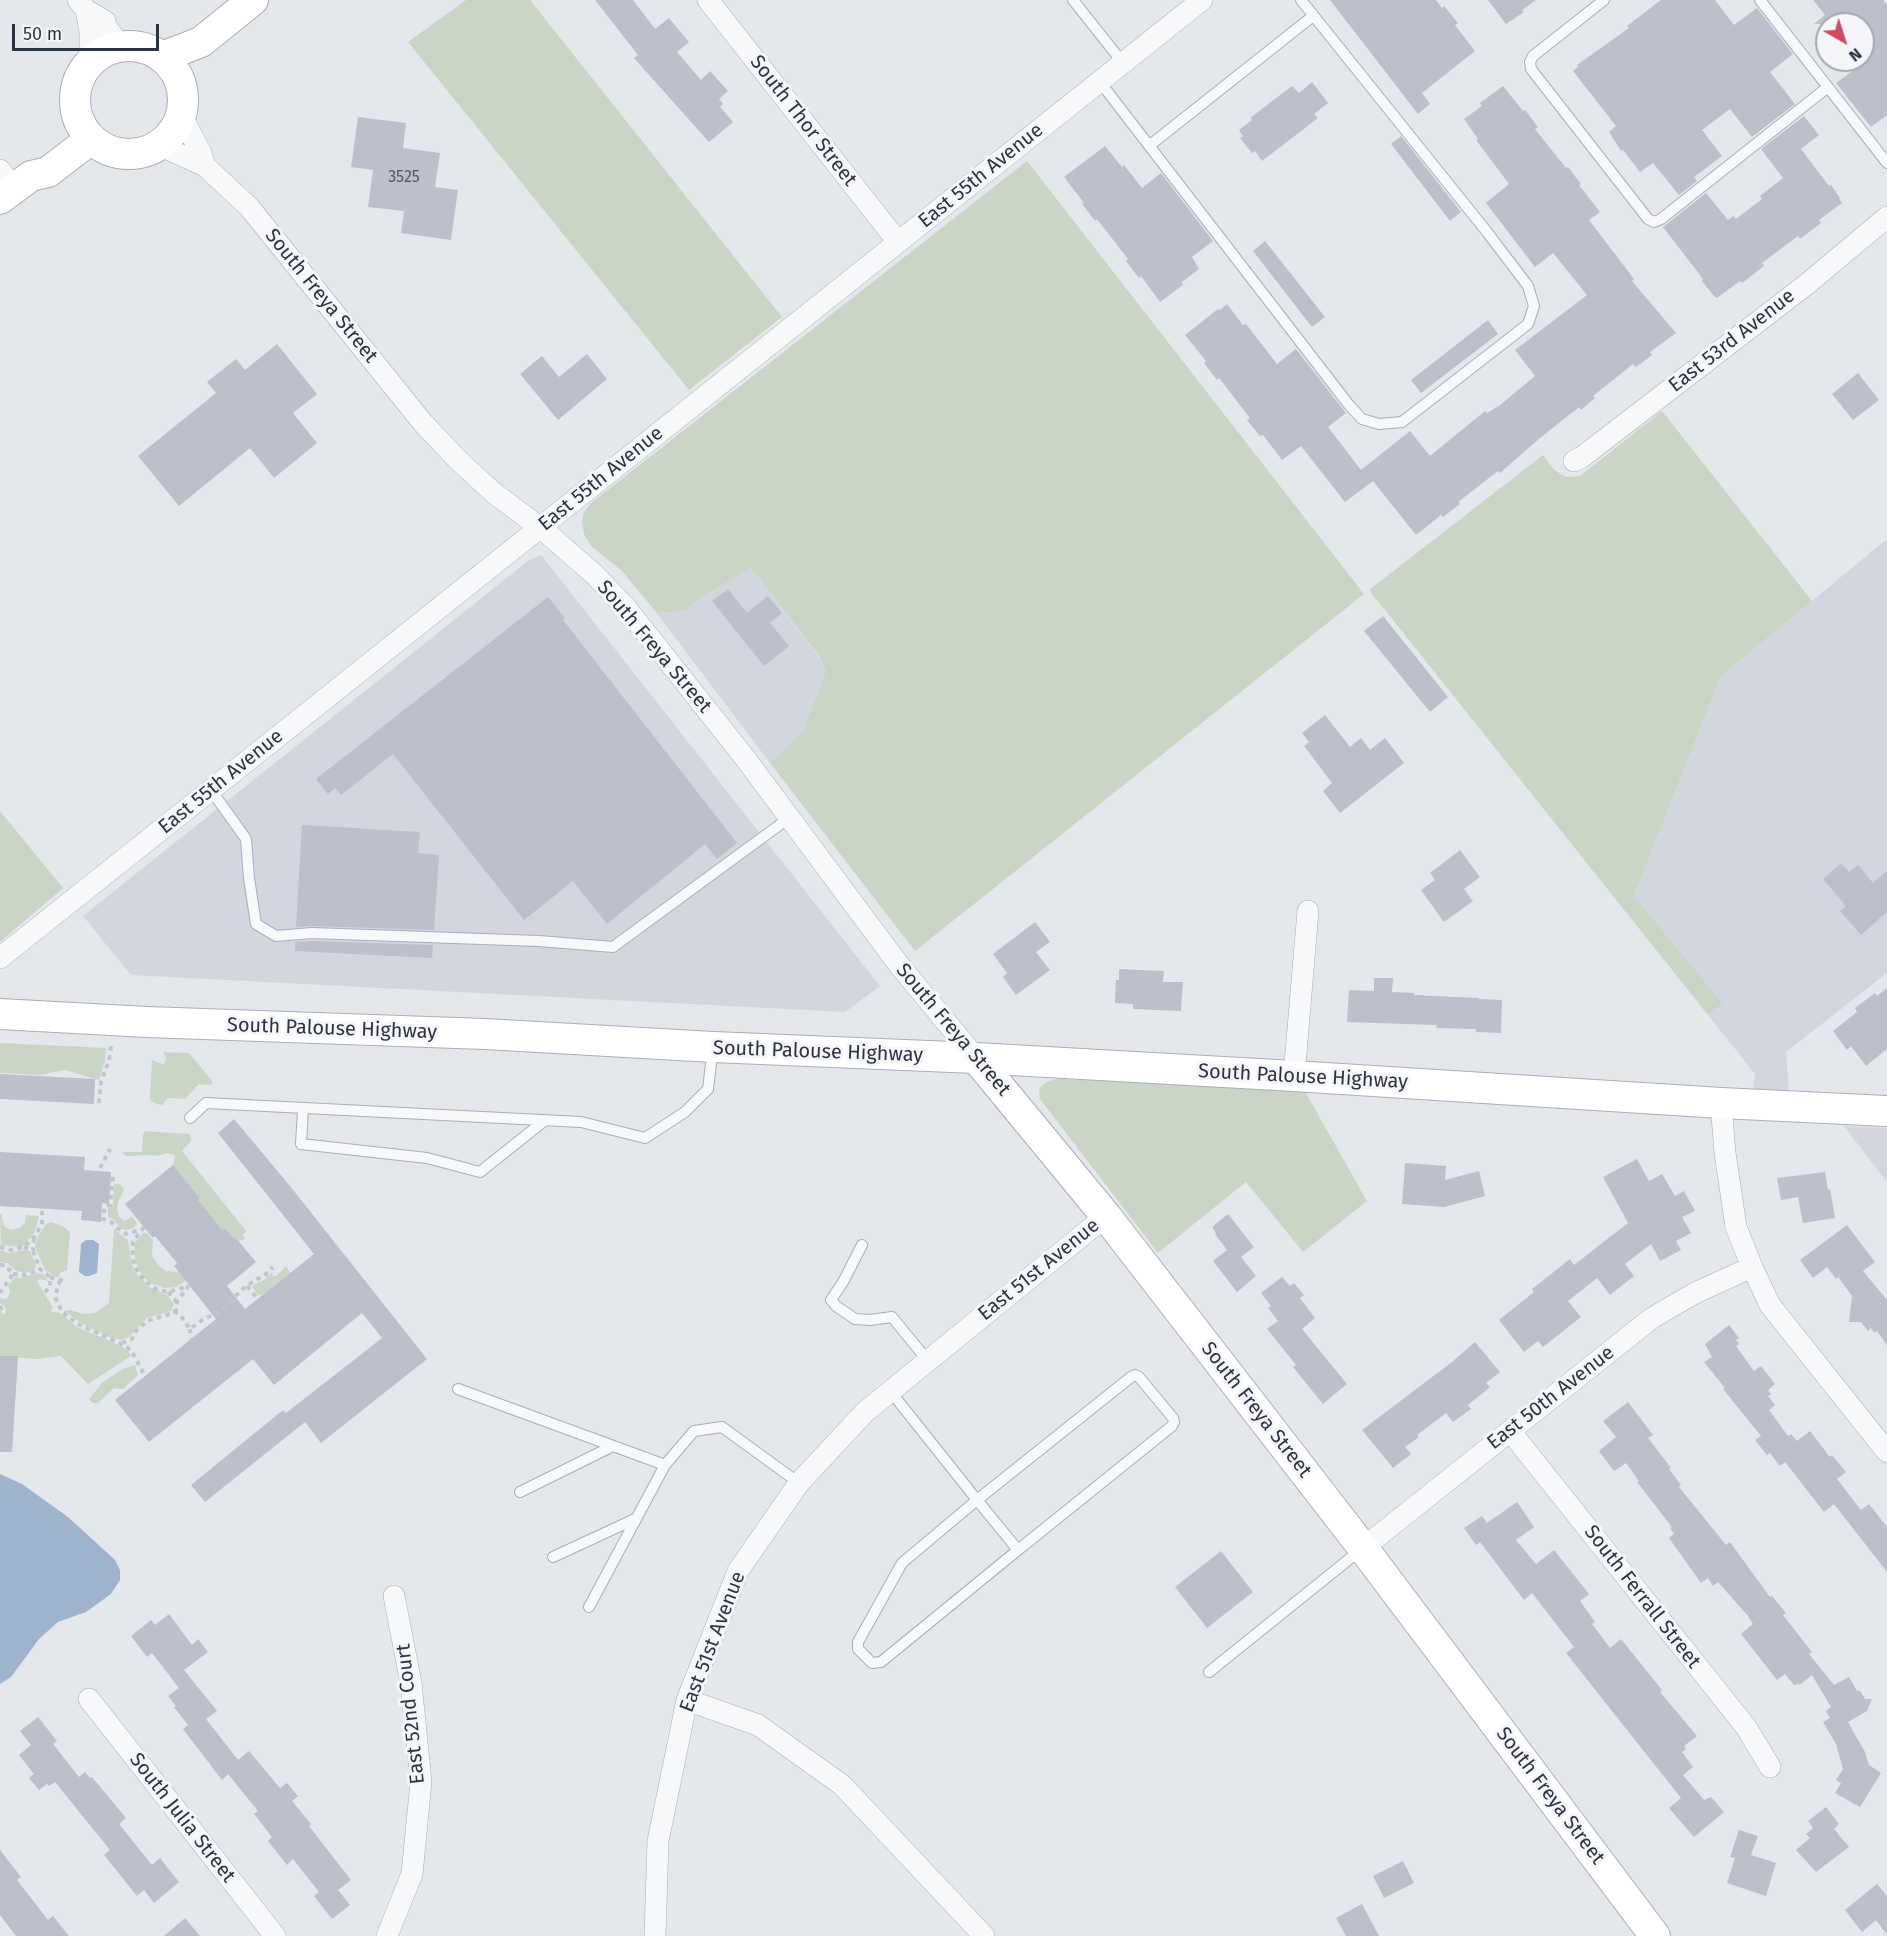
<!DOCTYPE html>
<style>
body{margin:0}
#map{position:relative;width:1887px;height:1936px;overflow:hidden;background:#e4e7ec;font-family:"Fira Sans",sans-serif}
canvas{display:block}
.north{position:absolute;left:1815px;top:12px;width:60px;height:60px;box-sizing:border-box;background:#f4f6f9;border:2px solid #a4a8b1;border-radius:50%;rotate:141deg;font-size:16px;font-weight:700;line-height:24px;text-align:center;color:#2b3445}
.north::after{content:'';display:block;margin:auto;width:21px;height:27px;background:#d1495b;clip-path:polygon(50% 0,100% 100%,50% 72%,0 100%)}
.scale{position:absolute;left:12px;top:24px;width:147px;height:27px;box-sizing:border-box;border:3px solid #2b3445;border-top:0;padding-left:8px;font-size:18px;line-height:21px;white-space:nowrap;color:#2b3445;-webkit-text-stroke:4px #f4f6f9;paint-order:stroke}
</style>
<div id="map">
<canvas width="1887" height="1936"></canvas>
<div class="north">N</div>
<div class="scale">50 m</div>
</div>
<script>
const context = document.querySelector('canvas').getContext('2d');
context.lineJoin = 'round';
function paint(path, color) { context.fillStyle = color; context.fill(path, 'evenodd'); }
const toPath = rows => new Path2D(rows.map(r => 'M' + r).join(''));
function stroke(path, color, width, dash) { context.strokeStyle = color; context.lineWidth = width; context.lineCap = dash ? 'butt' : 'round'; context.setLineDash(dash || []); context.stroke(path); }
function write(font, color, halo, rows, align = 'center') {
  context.font = font + ' "Fira Sans",sans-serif'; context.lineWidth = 6; context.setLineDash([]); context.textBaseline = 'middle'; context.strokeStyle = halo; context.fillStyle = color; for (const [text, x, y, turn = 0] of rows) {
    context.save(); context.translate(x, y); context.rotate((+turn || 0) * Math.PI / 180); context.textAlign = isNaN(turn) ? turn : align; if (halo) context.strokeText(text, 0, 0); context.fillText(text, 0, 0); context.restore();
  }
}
const built = toPath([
 [1887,539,1887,973,1786,1052,1789,1091,1753,1090,1755,1074,1708,1015,1723,1003,1634,896,1721,676],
 [541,555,880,986,845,1012,131,975,83,916,528,561],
 [750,567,819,657,826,671,803,731,770,763,656,612,674,613,687,609,708,593],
 [1844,1126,1887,1128,1887,1182]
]);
const green = toPath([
 [466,0,530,0,782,317,689,390,408,42],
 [1027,161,1364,594,915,951,770,763,803,731,826,671,819,656,751,568,708,593,687,609,674,613,656,612,622,571,591,546,584,534,582,522,584,512,591,503],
 [1662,411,1812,601,1721,676,1634,896,1723,1003,1708,1015,1369,590,1543,455,1554,470,1566,477,1580,476],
 [0,811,63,888,0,942],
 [0,1043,106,1048,105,1061,99,1080,65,1070,40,1075,0,1073],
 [163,1052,189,1053,213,1082,210,1085,199,1084,185,1099,168,1098,164,1102,164,1105,157,1104,151,1101,150,1097,152,1060,164,1065,166,1058],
 [1056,1079,1303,1088,1367,1201,1303,1252,1246,1182,1158,1253,1040,1099,1039,1089,1046,1082],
 [145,1131,189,1134,192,1139,191,1141,182,1151,246,1231,243,1235,245,1239,239,1241,235,1237,233,1238,225,1228,222,1230,216,1223,213,1226,198,1200,200,1198,173,1165,175,1155,167,1153,157,1156,146,1155,128,1156,124,1155,123,1152,142,1152,143,1135],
 [114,1184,120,1184,124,1190,118,1202,117,1209,119,1217,125,1221,132,1216,137,1223,135,1227,128,1230,121,1229,114,1220,108,1217,108,1208,113,1205],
 [0,1214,2,1214,2,1221,5,1227,11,1230,21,1227,25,1223,26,1215,39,1216,34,1233,24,1245,19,1247,1,1245],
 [51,1222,63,1226,70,1232,67,1270,60,1273,58,1278,45,1270,35,1247,38,1236,47,1223],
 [114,1229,128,1240,132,1265,137,1274,149,1287,167,1295,174,1304,171,1311,168,1312,147,1318,129,1337,122,1340,114,1339,84,1325,64,1311,71,1310,83,1314,95,1313,109,1303],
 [143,1233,147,1233,153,1240,152,1256,160,1267,166,1271,179,1272,186,1281,176,1287,164,1288,150,1283,142,1275,136,1262,134,1253,135,1243],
 [0,1250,9,1253,24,1250,30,1251,36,1265,35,1269,25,1273,16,1271,7,1263,0,1262],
 [286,1266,290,1273,261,1296,260,1294,258,1296,252,1286,265,1279,272,1272,273,1276,276,1276],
 [37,1273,44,1275,48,1281,40,1279,37,1281,53,1308,50,1311,60,1313,77,1327,119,1345,127,1350,131,1356,88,1384,61,1356,37,1359,0,1356,0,1308,2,1314,5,1314,6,1310,5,1307,0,1303,0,1298,6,1299,8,1297,10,1291,8,1286,15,1277,21,1278],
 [135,1365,138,1375,123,1389,114,1388,98,1403,93,1403,89,1399,103,1382,123,1369]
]);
const water = toPath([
 [86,1240,93,1240,99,1244,97,1273,89,1276,85,1276,79,1272,81,1244],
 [0,1474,22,1484,68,1517,115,1560,120,1570,120,1580,111,1594,86,1612,58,1622,39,1639,11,1677,0,1684]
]);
const building = toPath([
 [595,0,633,0,655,29,669,18,689,42,677,52,701,80,710,71,728,91,719,99,723,104,720,107,733,122,709,142,634,58,638,55],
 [1330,0,1436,0,1442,8,1444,6,1458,23,1455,25,1475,51,1422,93,1430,104,1418,114],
 [1488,0,1536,0,1522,10,1524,12,1506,24],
 [1661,0,1715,0,1734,25,1757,8,1793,54,1770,72,1795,104,1752,137,1730,109,1702,130,1722,156,1694,177,1697,181,1679,195,1653,163,1640,172,1623,150,1621,151,1609,132,1616,126,1573,71,1579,66,1577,65,1629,28,1627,26],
 [1813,0,1883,0,1887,5,1887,115,1871,127,1836,83,1863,63,1863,24,1814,24,1825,15],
 [1312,82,1328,103,1314,114,1318,118,1262,161,1255,151,1252,153,1240,138,1243,136,1239,130,1252,120,1250,118,1292,86,1299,93],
 [1503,86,1523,111,1525,110,1538,127,1535,129,1566,168,1568,167,1581,184,1579,185,1600,212,1589,220,1634,279,1632,281,1676,333,1650,352,1652,355,1636,367,1633,364,1593,396,1595,398,1581,410,1579,407,1540,438,1500,473,1498,471,1458,502,1460,504,1443,517,1441,515,1416,535,1373,481,1345,502,1301,446,1282,460,1263,435,1260,436,1247,420,1250,418,1219,378,1217,380,1204,363,1206,361,1185,335,1218,309,1220,310,1227,304,1243,325,1246,324,1277,364,1296,349,1346,413,1328,427,1361,470,1410,431,1430,456,1485,411,1487,413,1499,406,1535,376,1515,350,1587,295,1553,253,1535,267,1486,203,1509,184,1476,140,1478,139,1464,119,1482,106,1480,103],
 [1804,116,1819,135,1801,149,1829,186,1831,185,1840,198,1839,199,1842,203,1819,220,1821,223,1800,239,1798,236,1762,263,1764,266,1742,283,1740,281,1717,298,1713,295,1702,281,1703,279,1663,227,1706,193,1728,220,1733,216,1736,219,1762,199,1760,196,1783,178,1761,149],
 [358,117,406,123,403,148,440,153,435,187,458,190,451,240,401,233,404,211,368,207,373,170,351,167],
 [1401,136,1461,212,1450,221,1391,144],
 [1105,146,1122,167,1124,165,1142,188,1161,173,1213,241,1192,257,1199,269,1182,282,1183,285,1160,302,1141,276,1139,278,1126,261,1128,259,1097,219,1095,221,1082,204,1084,203,1064,177],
 [1265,241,1325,317,1312,327,1253,251],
 [1488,320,1498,334,1421,393,1411,380],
 [277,344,317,394,293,413,317,443,274,478,250,448,179,506,138,456,216,393,207,382,236,359,245,370],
 [587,354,607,379,558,420,520,374,542,356,559,377],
 [1858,373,1879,400,1853,420,1832,394],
 [728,589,747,613,768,596,782,613,770,623,789,646,764,666,712,601],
 [548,597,565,618,563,620,737,843,717,859,705,844,607,924,573,881,524,920,393,754,341,795,335,788,328,794,316,779],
 [1383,616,1448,697,1430,712,1364,631],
 [1325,715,1350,747,1361,738,1370,750,1385,738,1404,763,1340,813,1323,791,1332,783,1304,746,1309,742,1302,733],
 [302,825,420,832,418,853,439,855,434,930,312,926,296,927],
 [1460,850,1480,877,1464,889,1473,901,1444,922,1421,890,1435,880,1430,873],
 [1841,863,1849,872,1858,865,1873,883,1887,871,1887,912,1861,935,1840,911,1846,906,1823,879],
 [1035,922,1050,942,1036,952,1050,970,1016,995,1003,977,1007,973,993,954],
 [312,941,433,945,432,958,295,951,295,942],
 [1119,969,1164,971,1163,982,1183,982,1181,1011,1133,1009,1133,1004,1115,1003,1116,980,1119,980],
 [1374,978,1393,978,1392,992,1414,993,1414,995,1479,998,1479,999,1502,1000,1501,1033,1476,1032,1476,1029,1436,1028,1437,1025,1347,1022,1349,990,1374,991],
 [1887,988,1887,1049,1866,1066,1851,1046,1847,1050,1833,1031,1857,1012,1855,1008,1875,993,1877,996],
 [0,1074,95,1079,94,1104,0,1099],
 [234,1119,290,1186,427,1359,321,1443,305,1422,205,1502,191,1485,283,1410,286,1413,382,1338,362,1313,274,1385,253,1359,149,1442,115,1400,216,1319,174,1266,177,1263,155,1236,153,1238,125,1204,173,1165,200,1198,198,1200,222,1230,225,1228,233,1238,235,1237,256,1262,227,1286,245,1309,314,1254,218,1133],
 [0,1152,85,1157,84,1170,111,1172,109,1204,102,1203,101,1222,81,1220,82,1211,0,1206],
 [1637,1159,1649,1181,1662,1174,1675,1196,1684,1191,1695,1211,1682,1217,1691,1233,1676,1241,1681,1250,1660,1261,1651,1244,1625,1264,1634,1276,1610,1295,1597,1278,1568,1301,1581,1317,1543,1347,1538,1341,1524,1352,1499,1320,1534,1292,1532,1289,1570,1259,1574,1265,1628,1223,1603,1177],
 [1405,1163,1446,1166,1445,1180,1479,1171,1485,1196,1444,1207,1402,1204],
 [1825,1172,1828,1190,1830,1189,1835,1218,1803,1223,1798,1197,1781,1200,1777,1178],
 [1228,1214,1254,1247,1241,1257,1256,1276,1237,1292,1213,1261,1227,1250,1215,1234,1216,1233,1212,1227],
 [1847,1225,1875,1262,1863,1271,1887,1300,1887,1345,1877,1331,1874,1333,1871,1328,1868,1331,1861,1322,1849,1322,1852,1296,1838,1277,1836,1279,1827,1267,1813,1278,1800,1260],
 [1282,1277,1290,1286,1294,1283,1304,1295,1300,1298,1315,1318,1302,1329,1347,1384,1323,1404,1293,1367,1296,1365,1267,1329,1278,1321,1268,1308,1271,1306,1261,1293],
 [1729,1325,1739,1338,1736,1340,1739,1344,1736,1346,1754,1371,1761,1366,1775,1384,1768,1390,1771,1394,1768,1396,1775,1405,1769,1410,1788,1436,1791,1434,1797,1441,1810,1431,1830,1457,1832,1455,1846,1472,1837,1479,1861,1510,1869,1504,1887,1527,1887,1572,1834,1504,1824,1512,1785,1462,1780,1466,1770,1453,1767,1455,1755,1440,1761,1436,1723,1389,1725,1388,1704,1362,1712,1357,1705,1344],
 [1475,1342,1500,1372,1486,1383,1490,1387,1468,1405,1471,1409,1453,1422,1446,1413,1417,1435,1419,1437,1405,1447,1411,1454,1393,1468,1362,1430,1452,1362],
 [0,1356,18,1356,12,1452,0,1452],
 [1628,1402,1653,1435,1648,1438,1671,1468,1669,1469,1681,1485,1679,1487,1726,1545,1730,1542,1770,1597,1772,1596,1786,1613,1783,1615,1812,1652,1809,1654,1834,1685,1849,1677,1857,1691,1860,1691,1865,1699,1872,1699,1867,1711,1848,1722,1865,1752,1869,1765,1881,1773,1860,1807,1835,1793,1841,1783,1836,1780,1843,1769,1836,1744,1823,1722,1830,1718,1826,1711,1831,1707,1812,1675,1801,1684,1794,1685,1785,1674,1777,1680,1741,1634,1753,1624,1748,1616,1718,1582,1713,1586,1708,1578,1701,1583,1669,1538,1674,1534,1670,1528,1672,1527,1637,1482,1639,1481,1626,1463,1614,1471,1599,1451,1616,1437,1603,1421],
 [1517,1502,1534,1527,1516,1540,1536,1564,1554,1550,1589,1594,1580,1601,1595,1622,1592,1624,1610,1648,1621,1639,1662,1690,1660,1692,1697,1736,1684,1746,1686,1749,1682,1752,1693,1767,1683,1775,1704,1800,1711,1797,1724,1812,1694,1837,1669,1808,1681,1798,1566,1653,1574,1647,1532,1593,1524,1600,1480,1542,1476,1545,1464,1528,1482,1516,1487,1523],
 [1221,1551,1253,1592,1207,1628,1175,1587],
 [169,1614,192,1645,198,1639,208,1652,184,1670,217,1711,206,1719,238,1760,249,1751,280,1788,287,1783,298,1796,292,1801,311,1824,309,1826,319,1839,351,1880,338,1890,350,1905,332,1919,314,1896,319,1892,293,1859,287,1865,268,1841,272,1837,254,1814,258,1811,228,1774,222,1780,183,1729,188,1725,174,1707,176,1706,168,1696,179,1688,152,1653,147,1657,131,1636,151,1620,155,1625],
 [38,1717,57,1741,53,1744,79,1777,85,1772,90,1778,92,1777,126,1818,119,1824,152,1865,160,1858,179,1882,154,1903,144,1890,137,1896,104,1855,110,1850,55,1782,49,1786,47,1784,39,1790,29,1778,34,1774,19,1755,31,1745,20,1731],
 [1826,1807,1839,1824,1834,1829,1849,1847,1816,1872,1796,1850,1810,1838,1806,1834,1813,1828,1808,1821],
 [1739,1830,1758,1836,1751,1855,1776,1863,1766,1896,1727,1883,1735,1858,1730,1857],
 [0,1850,21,1877,17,1880,48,1920,53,1916,69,1936,16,1936,0,1915],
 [1403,1861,1414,1883,1384,1898,1373,1876],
 [1877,1884,1887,1896,1887,1935,1876,1920,1862,1932,1845,1910],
 [1362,1904,1379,1936,1346,1936,1336,1918],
 [185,1918,200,1936,164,1936]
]);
const path = toPath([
 [99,1103,101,1081,109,1061,111,1046],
 [100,1168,110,1149],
 [113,1177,110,1205,105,1206,103,1219,110,1221,117,1228,126,1234,140,1230],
 [144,1227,133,1242,132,1248,134,1264,138,1272,145,1281,156,1289,168,1292,186,1287],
 [0,1247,11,1250,24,1247,34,1237,42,1224,42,1209],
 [24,1247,33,1251,34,1238],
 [33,1251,40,1269,50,1277,50,1287,44,1293],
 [0,1265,5,1265,13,1274,0,1293],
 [13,1274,26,1275,40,1269],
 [50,1277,67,1282],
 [60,1280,55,1297,62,1312,76,1323,121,1344,131,1350,145,1376],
 [247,1286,256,1297],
 [168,1292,177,1302],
 [0,1306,4,1314],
 [174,1311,180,1315,190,1329,202,1320,219,1312,246,1286,265,1275,273,1267],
 [190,1329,191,1339],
 [122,1343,132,1339,135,1332,147,1321,173,1313,176,1310,177,1302,189,1285]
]);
const lane = toPath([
 [1073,0,1123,63],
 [1604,0,1533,56,1530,62,1531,69,1648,219,1654,222,1661,219,1828,87],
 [1760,0,1887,163],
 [1100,82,1349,405,1362,419,1379,424,1402,422,1528,324,1534,306,1528,286,1487,232,1301,0],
 [1149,146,1313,16],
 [211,790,246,839,249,878,256,924,276,936,312,933,539,941,613,947,789,818],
 [303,1109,301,1144,427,1158,480,1172,544,1121],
 [190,1118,206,1103,581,1122,645,1138,685,1112,708,1089,713,1047],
 [862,1245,843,1282,831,1300,836,1306,855,1319,870,1320,892,1317,928,1361],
 [458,1389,665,1465],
 [891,1392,977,1500,1018,1550,881,1662,872,1663,858,1649,858,1642,902,1563,977,1500,1131,1377,1135,1375,1139,1377,1173,1418,1174,1422,1172,1426,1018,1550],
 [520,1492,613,1446],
 [553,1557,635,1519],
 [589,1607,665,1465,694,1431,722,1427,799,1483],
 [1209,1672,1363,1548]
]);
const street = toPath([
 [78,0,86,10,105,21,105,25,121,47],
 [708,0,898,242],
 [86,10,90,31,90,62],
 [181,115,201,153,205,166],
 [161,146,205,166,249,207,423,423,458,460,495,494,541,528,595,575,627,609,745,758,899,965,976,1058],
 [0,170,14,188],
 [1574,461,1582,457,1807,284,1887,217],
 [0,958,1202,0],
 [1294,1076,1308,911],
 [1721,1103,1725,1153,1736,1227,1752,1267,1770,1305,1887,1452],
 [1510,1431,1746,1727,1770,1767],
 [1363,1548,1652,1318,1695,1293,1752,1267],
 [89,1699,275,1936],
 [687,1700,758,1725,842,1785,984,1936],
 [387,1936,412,1874,421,1782,411,1683,394,1596],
 [655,1936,658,1841,687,1700,738,1571,799,1483,865,1412,1106,1216]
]);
const secondary = toPath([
 '75 100a54 54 0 1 1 108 0a54 54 0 1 1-108 0Z',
 [162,57,201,42,253,0],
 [0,199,31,176,48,172,91,139],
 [0,1014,147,1022,485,1034,713,1047,976,1058,1294,1076,1721,1103,1887,1111],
 [976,1058,1106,1216,1363,1548,1655,1936]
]);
const numberNames = [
 ["3525",404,178]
];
const streetNames = [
 ["South Thor Street",803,121,52],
 ["East 55th Avenue",981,176,-39],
 ["South Freya Street",321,296,51],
 ["East 53rd Avenue",1732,341,-38],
 ["East 55th Avenue",601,479,-39],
 ["South Freya Street",654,647,50],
 ["East 55th Avenue",221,782,-39],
 ["South Palouse Highway",332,1029,2],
 ["South Freya Street",953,1030,50],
 ["South Palouse Highway",818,1052,2],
 ["South Palouse Highway",1303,1077,3],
 ["East 51st Avenue",1039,1270,-39],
 ["East 50th Avenue",1551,1398,-38],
 ["South Freya Street",1256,1410,52],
 ["South Ferrall Street",1642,1597,52],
 ["East 51st Avenue",713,1642,-69],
 ["East 52nd Court",411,1714,-96],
 ["South Freya Street",1550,1796,53],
 ["South Julia Street",182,1818,52]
];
paint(built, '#d2d6de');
paint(green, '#c9d6c5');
paint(water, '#9fb4cc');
paint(building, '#bbc0ca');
stroke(lane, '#a9aeb7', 12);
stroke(street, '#a9aeb7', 22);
stroke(secondary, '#a9aeb7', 32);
stroke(path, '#c2c5cb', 4, [4.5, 4.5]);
stroke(lane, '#f7f8fa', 10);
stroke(street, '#f7f8fa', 21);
stroke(secondary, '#fff', 30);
write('16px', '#4f5766', null, numberNames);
write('20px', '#2b3445', '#f4f6f9', streetNames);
</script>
